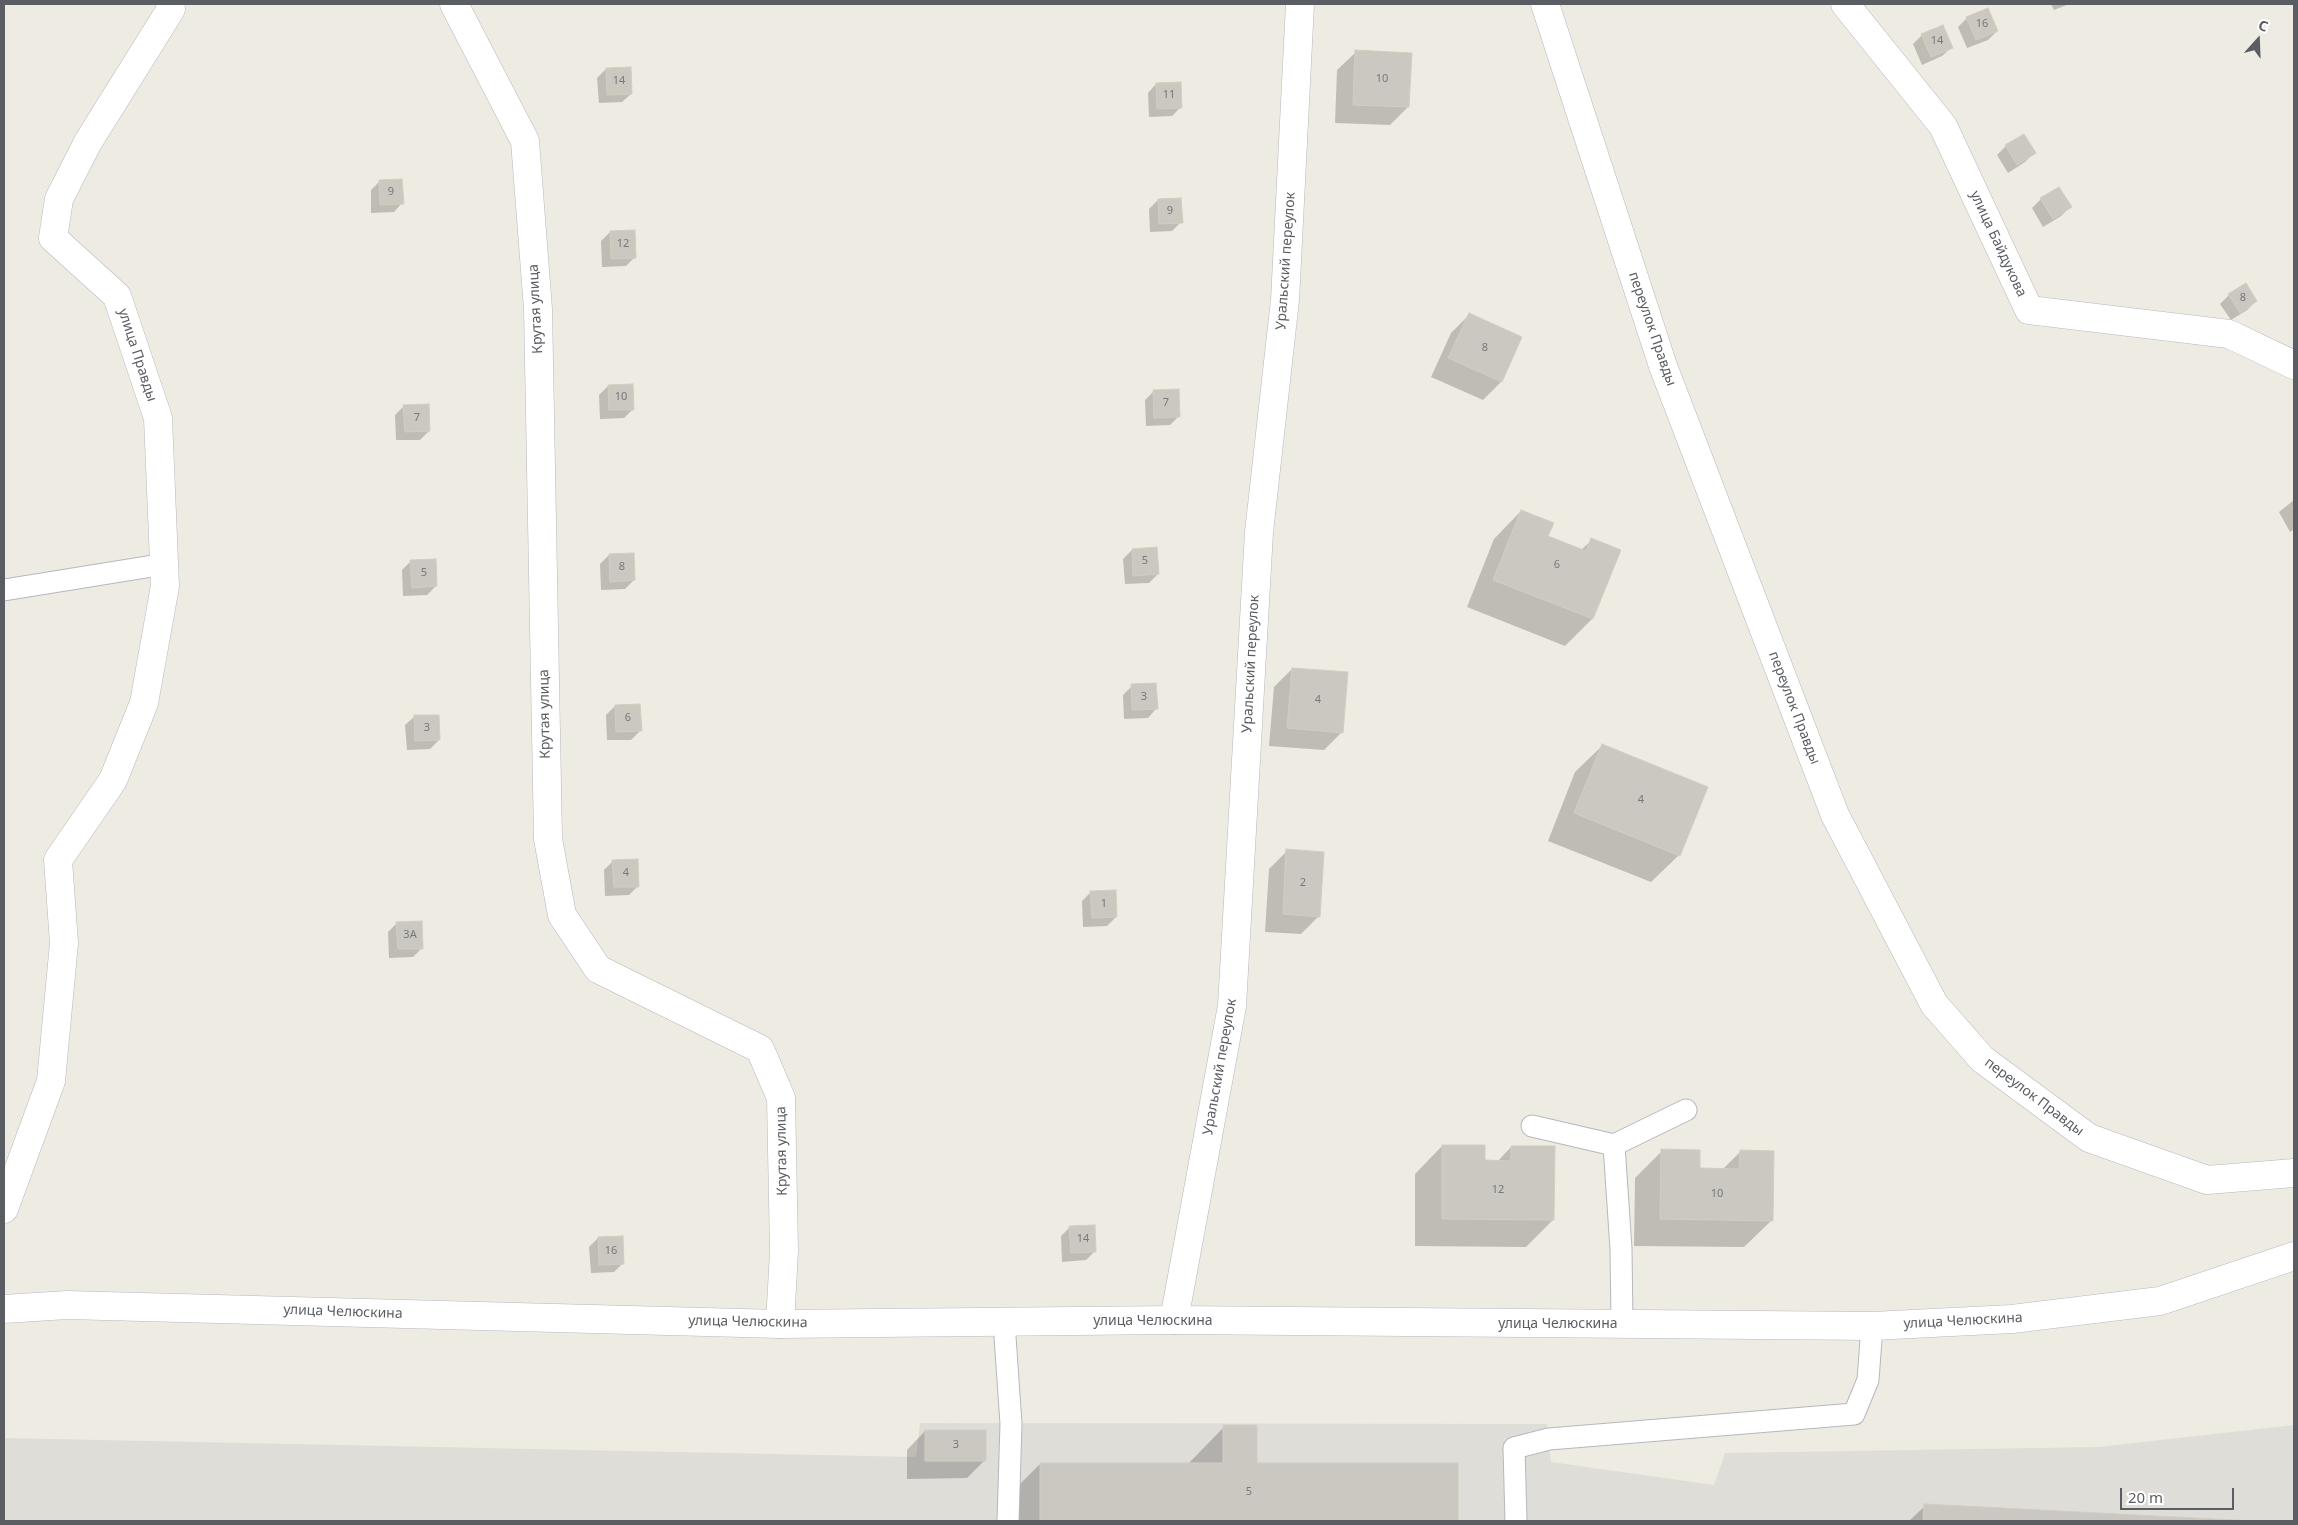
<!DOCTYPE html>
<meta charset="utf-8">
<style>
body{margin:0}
#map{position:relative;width:2298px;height:1525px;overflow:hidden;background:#eeebe2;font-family:"Noto Sans",sans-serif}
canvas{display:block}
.frame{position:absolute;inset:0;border:5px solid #5a5e63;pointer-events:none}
.north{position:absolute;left:2233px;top:15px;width:50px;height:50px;-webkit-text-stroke:4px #fff;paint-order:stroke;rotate:20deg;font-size:14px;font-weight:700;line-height:20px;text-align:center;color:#5a5e63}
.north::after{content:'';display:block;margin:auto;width:18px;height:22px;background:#5a5e63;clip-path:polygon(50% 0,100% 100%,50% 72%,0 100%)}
.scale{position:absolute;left:2120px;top:1488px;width:114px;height:22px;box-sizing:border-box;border:2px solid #5a5e63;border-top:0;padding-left:6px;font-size:15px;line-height:18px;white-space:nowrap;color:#5a5e63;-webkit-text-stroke:4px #fff;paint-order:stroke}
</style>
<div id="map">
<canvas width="2298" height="1525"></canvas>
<div class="frame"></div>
<div class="north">С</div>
<div class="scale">20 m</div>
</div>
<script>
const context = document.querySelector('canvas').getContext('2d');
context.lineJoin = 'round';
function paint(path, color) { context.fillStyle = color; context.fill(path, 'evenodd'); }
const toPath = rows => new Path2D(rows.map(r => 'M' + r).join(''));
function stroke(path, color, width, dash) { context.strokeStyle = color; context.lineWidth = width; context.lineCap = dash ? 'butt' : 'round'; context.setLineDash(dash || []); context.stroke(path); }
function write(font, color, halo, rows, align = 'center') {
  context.font = font + ' "Noto Sans",sans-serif'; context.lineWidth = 4; context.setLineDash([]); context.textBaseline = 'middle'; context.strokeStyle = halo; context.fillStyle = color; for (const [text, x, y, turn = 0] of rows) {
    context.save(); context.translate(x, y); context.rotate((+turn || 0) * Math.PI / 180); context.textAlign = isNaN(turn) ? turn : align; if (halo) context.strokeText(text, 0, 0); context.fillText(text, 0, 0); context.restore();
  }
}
const industrial = toPath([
 [920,1423,1547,1424,1551,1462,1714,1485,1725,1453,2099,1447,2294,1425,2294,1521,4,1521,4,1438,916,1457]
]);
const shadow = toPath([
 [2051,4,2069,4,2054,10],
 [1967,18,1997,31,1988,40,1967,48,1958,27],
 [1922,35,1951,48,1942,56,1922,65,1913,44],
 [1356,52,1408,107,1390,125,1335,123,1337,70],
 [606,69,631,94,622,102,599,103,597,78],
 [1156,84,1181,107,1172,116,1149,117,1148,93],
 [2006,146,2034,153,2025,162,2008,173,1997,155],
 [380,181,402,203,394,212,371,213,371,190],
 [2041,199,2070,207,2061,216,2043,227,2032,208],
 [1158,200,1181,222,1172,231,1150,232,1149,209],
 [610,232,635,257,626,266,602,267,601,241],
 [2229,295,2256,301,2247,310,2231,320,2220,304],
 [1469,315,1520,338,1501,382,1483,400,1431,377,1451,333],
 [608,386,633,409,624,418,600,419,599,395],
 [1154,391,1179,416,1170,425,1146,426,1145,400],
 [404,406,429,431,420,440,396,440,395,415],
 [2294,500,2294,529,2290,532,2279,512],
 [1521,511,1547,537,1581,550,1592,540,1592,619,1565,646,1467,607,1494,539],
 [1132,550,1158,574,1149,583,1125,584,1123,559],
 [609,555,634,580,625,589,601,590,600,564],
 [411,561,436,586,427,595,403,596,402,570],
 [1292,669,1342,732,1324,750,1269,746,1274,687],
 [1132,686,1156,709,1148,718,1124,719,1123,695],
 [615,706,640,731,631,740,607,740,606,715],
 [414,717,439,740,430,749,407,750,405,725],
 [1603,745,1679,855,1651,882,1548,841,1575,772],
 [1287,851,1319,916,1301,934,1265,932,1269,869],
 [613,861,638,886,629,895,605,896,604,870],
 [1091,892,1116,917,1107,926,1083,927,1082,901],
 [397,923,422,948,413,957,389,958,388,932],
 [1442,1146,1484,1161,1497,1162,1511,1147,1553,1220,1526,1247,1415,1246,1415,1174],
 [1662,1151,1699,1169,1722,1170,1740,1152,1772,1220,1744,1247,1634,1246,1635,1178],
 [1070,1227,1095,1251,1086,1260,1062,1262,1061,1236],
 [598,1238,623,1263,614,1272,591,1273,589,1247],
 [1224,1427,1256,1465,1457,1465,1457,1521,1005,1521,1005,1499,1040,1464,1188,1464],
 [925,1431,985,1460,967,1478,907,1479,907,1450],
 [1925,1506,2229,1521,1909,1521]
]);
const building = toPath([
 [1988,8,1998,31,1976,40,1966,17,1988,8],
 [1943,25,1953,48,1931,57,1921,34,1943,25],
 [1355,50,1412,53,1409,107,1353,105,1355,50],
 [631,67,632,94,607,95,606,68,631,67],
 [1181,82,1182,108,1157,109,1156,83,1181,82],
 [2024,134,2036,153,2017,165,2005,145,2024,134],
 [402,179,404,204,380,205,379,180,402,179],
 [2059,187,2072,207,2053,219,2040,198,2059,187],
 [1181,198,1183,223,1159,224,1158,199,1181,198],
 [635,230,636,258,611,259,610,231,635,230],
 [2246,283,2257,301,2240,313,2228,294,2246,283],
 [1469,313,1522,337,1502,382,1448,358,1469,313],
 [633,384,634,410,609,410,608,385,633,384],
 [1179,389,1180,417,1154,418,1153,390,1179,389],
 [429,404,430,431,405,432,403,405,429,404],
 [1521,510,1554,523,1548,536,1586,551,1591,538,1621,550,1593,619,1493,580,1521,510],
 [1157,547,1159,574,1133,576,1132,549,1157,547],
 [634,553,635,580,610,582,609,554,634,553],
 [436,559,437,586,412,588,410,560,436,559],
 [1292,668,1348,672,1343,733,1287,728,1292,668],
 [1156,683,1158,709,1132,710,1131,684,1156,683],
 [640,704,642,731,616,732,615,705,640,704],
 [414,715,439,715,440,740,415,741,414,715],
 [1602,744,1708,787,1680,856,1574,813,1602,744],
 [1286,849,1324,852,1320,917,1283,914,1286,849],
 [638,859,639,887,614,887,612,860,638,859],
 [1116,890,1117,917,1092,918,1090,891,1116,890],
 [422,921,423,949,398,949,396,922,422,921],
 [1442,1145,1485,1145,1485,1160,1511,1161,1511,1146,1555,1146,1554,1220,1442,1219,1442,1145],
 [1661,1149,1700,1150,1700,1168,1739,1169,1740,1150,1774,1151,1773,1221,1660,1219,1661,1149],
 [1095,1225,1096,1252,1071,1253,1069,1226,1095,1225],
 [623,1236,624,1264,599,1265,598,1237,623,1236],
 [1223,1425,1257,1425,1257,1463,1458,1463,1458,1521,1040,1521,1040,1463,1223,1463,1223,1425],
 [925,1430,986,1430,986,1461,925,1461,925,1430],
 [1924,1504,2253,1521,1923,1521,1924,1504]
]);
const lane = toPath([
 [4,590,165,564],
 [1532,1126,1614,1145,1686,1110],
 [1614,1145,1621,1249,1622,1324],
 [1004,1322,1011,1424,1008,1521],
 [1516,1521,1514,1448,1549,1439,1854,1414,1868,1380,1872,1326]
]);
const street = toPath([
 [454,4,525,141,538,309,548,839,562,915,598,969,760,1049,781,1098,784,1251,780,1324],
 [1545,4,1663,366,1835,815,1934,1004,1982,1059,2089,1138,2207,1180,2294,1173],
 [1845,4,1943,126,2029,310,2229,334,2294,365],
 [4,1209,51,1081,64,943,58,860,113,780,144,703,165,586,158,418,117,296,53,238,59,199,88,142,171,9,170,4],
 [1174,1320,1232,1006,1259,532,1285,300,1300,4]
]);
const secondary = toPath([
 [4,1309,67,1305,780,1324,1174,1320,1872,1326,2012,1319,2160,1301,2294,1256]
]);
const numberNames = [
 ["16",1982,24],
 ["14",1937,41],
 ["10",1382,79],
 ["14",619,81],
 ["11",1169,95],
 ["9",391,192],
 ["9",1170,211],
 ["12",623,244],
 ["8",2243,298],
 ["8",1485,348],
 ["10",621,397],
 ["7",1166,403],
 ["7",417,418],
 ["5",1145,561],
 ["6",1557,565],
 ["8",622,567],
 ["5",424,573],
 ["3",1144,697],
 ["4",1318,700],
 ["6",628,718],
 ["3",427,728],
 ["4",1641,800],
 ["4",626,873],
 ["2",1303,883],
 ["1",1104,904],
 ["3А",410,935],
 ["12",1498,1190],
 ["10",1717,1194],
 ["14",1083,1239],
 ["16",611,1251],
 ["3",956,1445],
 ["5",1249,1492]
];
const streetNames = [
 ["улица Байдукова",1998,244,65],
 ["Уральский переулок",1286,261,-86],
 ["Крутая улица",536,309,-93],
 ["переулок Правды",1652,329,71],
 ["улица Правды",137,355,72],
 ["Уральский переулок",1251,664,-87],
 ["переулок Правды",1794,708,69],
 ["Крутая улица",545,714,-91],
 ["Уральский переулок",1220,1067,-80],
 ["переулок Правды",2034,1097,37],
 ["Крутая улица",782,1151,-91],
 ["улица Челюскина",343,1312,2],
 ["улица Челюскина",1153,1321],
 ["улица Челюскина",1963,1321,-3],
 ["улица Челюскина",748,1322,1],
 ["улица Челюскина",1558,1324]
];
paint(industrial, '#deddd7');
paint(shadow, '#0003');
paint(building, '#cac8c1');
stroke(building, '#d2cdc0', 1);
stroke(lane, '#b5b8bd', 23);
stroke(street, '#b5b8bd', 29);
stroke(secondary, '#b6b9bf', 29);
stroke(lane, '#fff', 21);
stroke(street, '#fff', 28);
stroke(secondary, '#fff', 28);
write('11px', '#76787a', null, numberNames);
write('14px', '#5a5e63', '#fff', streetNames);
</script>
